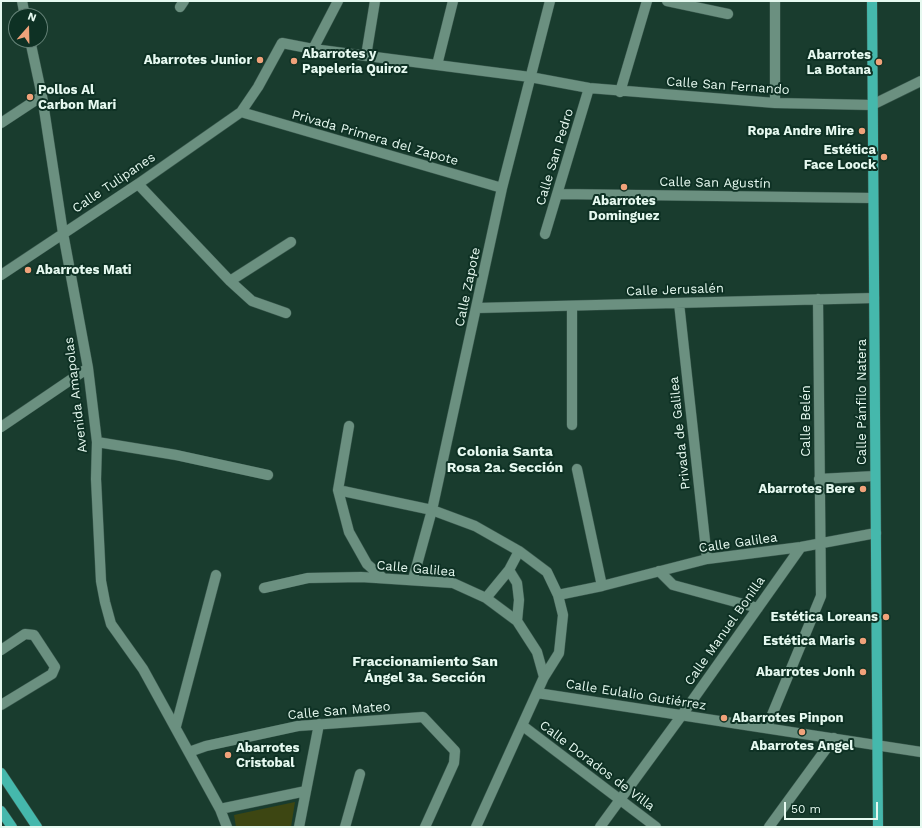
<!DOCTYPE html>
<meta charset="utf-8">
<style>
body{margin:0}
#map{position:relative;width:922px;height:828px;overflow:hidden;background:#193c2e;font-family:"Work Sans",sans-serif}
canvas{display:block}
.frame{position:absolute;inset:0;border:2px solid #e6f9f0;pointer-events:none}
.north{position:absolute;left:8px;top:8px;width:40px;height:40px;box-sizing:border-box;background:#0e3124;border:1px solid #648176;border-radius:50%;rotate:20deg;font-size:11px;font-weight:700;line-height:16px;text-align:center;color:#e6f9f0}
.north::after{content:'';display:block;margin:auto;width:14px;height:18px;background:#f0a27a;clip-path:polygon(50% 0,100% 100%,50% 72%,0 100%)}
.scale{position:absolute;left:784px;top:802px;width:94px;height:18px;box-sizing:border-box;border:2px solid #e6f9f0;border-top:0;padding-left:5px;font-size:12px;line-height:14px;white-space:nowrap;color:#e6f9f0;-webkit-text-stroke:3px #0e3124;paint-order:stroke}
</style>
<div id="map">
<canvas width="922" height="828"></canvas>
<div class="frame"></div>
<div class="north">N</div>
<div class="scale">50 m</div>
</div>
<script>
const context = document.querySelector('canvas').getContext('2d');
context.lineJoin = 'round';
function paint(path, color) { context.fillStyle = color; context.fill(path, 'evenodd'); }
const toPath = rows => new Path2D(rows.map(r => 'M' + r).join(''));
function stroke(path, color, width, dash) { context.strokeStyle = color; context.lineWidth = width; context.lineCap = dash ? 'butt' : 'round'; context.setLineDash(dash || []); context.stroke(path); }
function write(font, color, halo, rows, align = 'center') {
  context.font = font + ' "Work Sans",sans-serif'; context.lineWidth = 4; context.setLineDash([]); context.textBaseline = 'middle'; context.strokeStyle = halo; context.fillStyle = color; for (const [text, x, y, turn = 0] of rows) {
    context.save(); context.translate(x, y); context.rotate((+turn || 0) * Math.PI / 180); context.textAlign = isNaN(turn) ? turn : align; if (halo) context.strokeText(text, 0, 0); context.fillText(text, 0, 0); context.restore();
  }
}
const green = toPath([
 [295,802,291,827,236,827,234,815]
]);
const minor = toPath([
 [22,1,25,16],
 [667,1,728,14],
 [775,1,775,103],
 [180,7,184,1],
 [30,40,42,96,63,233,88,368,97,442,96,479,101,581,105,602,111,624,143,669,220,809,227,827],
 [313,49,338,1],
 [366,56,375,1],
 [437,65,453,1],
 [620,92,647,1],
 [241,112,502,188],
 [1,123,42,96],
 [138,184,230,281,252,301,286,313],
 [558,194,873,198],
 [545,234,589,88],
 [1,275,138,184,241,112,258,87,282,43,313,49,530,77,589,88,775,103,872,105,921,81],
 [230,281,291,242],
 [679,303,707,559],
 [572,306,572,425],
 [477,308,874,298],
 [349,426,338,490,349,532,367,564,383,578],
 [1,427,88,368],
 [97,442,176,455,268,475],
 [577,469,602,586],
 [819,479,875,476],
 [338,490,432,510,475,526,519,551,547,572,558,595,563,615,559,653,544,677,476,827],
 [509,570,517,583,519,600,517,621],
 [659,571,673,585,758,608],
 [413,579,432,510,502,188,550,1],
 [264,588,308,578,361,577,453,583,486,598,517,621,537,652,544,677],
 [558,595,602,586,707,559,801,547,876,533],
 [486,598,509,570,519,551],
 [1,650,25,634,34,635,55,667,52,674,1,705],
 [537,693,921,752],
 [176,726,216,575],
 [523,726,656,827],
 [767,727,821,596,818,299],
 [189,752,206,746,298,726,423,717,455,751,454,763,425,827],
 [220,809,306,791],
 [299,827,319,724],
 [345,827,360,774],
 [600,827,682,715,801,547],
 [769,827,834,738]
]);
const major = toPath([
 [872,1,878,827],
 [1,773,37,827],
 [1,811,12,827]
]);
const markers = [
 [260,60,4,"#f0a27a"],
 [294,61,4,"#f0a27a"],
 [879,62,4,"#f0a27a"],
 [30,97,4,"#f0a27a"],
 [862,131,4,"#f0a27a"],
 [884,157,4,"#f0a27a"],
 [624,187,4,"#f0a27a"],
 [28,270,4,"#f0a27a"],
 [863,489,4,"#f0a27a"],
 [886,617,4,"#f0a27a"],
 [863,641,4,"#f0a27a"],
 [863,672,4,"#f0a27a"],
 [724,718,4,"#f0a27a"],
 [802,732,4,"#f0a27a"],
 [228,755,4,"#f0a27a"]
];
const poiNames = [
 ["Abarrotes y",302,54,"left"],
 ["Papeleria Quiroz",302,69,"left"],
 ["Abarrotes",871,55],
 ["La Botana",871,70],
 ["Abarrotes Junior",252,60],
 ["Pollos Al",38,90,"left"],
 ["Carbon Mari",38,105,"left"],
 ["Ropa Andre Mire",854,131],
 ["Estética",876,150],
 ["Face Loock",876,165],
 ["Abarrotes",624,201,"center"],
 ["Dominguez",624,216,"center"],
 ["Abarrotes Mati",36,270,"left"],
 ["Abarrotes Bere",855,489],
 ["Estética Loreans",878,617],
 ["Estética Maris",855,641],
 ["Abarrotes Jonh",855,672],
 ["Abarrotes Pinpon",732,718,"left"],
 ["Abarrotes Angel",802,746,"center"],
 ["Abarrotes",236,748,"left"],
 ["Cristobal",236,763,"left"]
];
const streetNames = [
 ["Calle San Fernando",728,86,4],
 ["Privada Primera del Zapote",375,138,16],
 ["Calle San Pedro",555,157,-73],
 ["Calle Tulipanes",114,183,-34],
 ["Calle San Agustín",715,183,1],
 ["Calle Zapote",468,287,-78],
 ["Calle Jerusalén",675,290,-2],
 ["Avenida Amapolas",76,395,-97],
 ["Calle Pánfilo Natera",862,402,-90],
 ["Calle Belén",806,421,-90],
 ["Privada de Galilea",680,433,-96],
 ["Calle Galilea",738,543,-8],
 ["Calle Galilea",416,569,5],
 ["Calle Manuel Bonilla",725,631,-55],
 ["Calle Eulalio Gutiérrez",636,695,9],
 ["Calle San Mateo",339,711,-5],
 ["Calle Dorados de Villa",597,766,37]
];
const neighbourhoodNames = [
 ["Colonia Santa",505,452],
 ["Rosa 2a. Sección",505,468],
 ["Fraccionamiento San",425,662],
 ["Ángel 3a. Sección",425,678]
];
paint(green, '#3d4612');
stroke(minor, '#3c5a4f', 11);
stroke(major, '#3c5a4f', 11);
stroke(minor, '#6b9080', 10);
stroke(major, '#45b8ac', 10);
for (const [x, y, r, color] of markers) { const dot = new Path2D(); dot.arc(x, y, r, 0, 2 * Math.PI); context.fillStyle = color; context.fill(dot); stroke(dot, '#0e3124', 1.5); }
write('bold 13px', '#e6f9f0', '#0e3124', poiNames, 'right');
write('13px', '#e6f9f0', '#0e3124', streetNames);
write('bold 14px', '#e6f9f0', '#0e3124', neighbourhoodNames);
</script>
